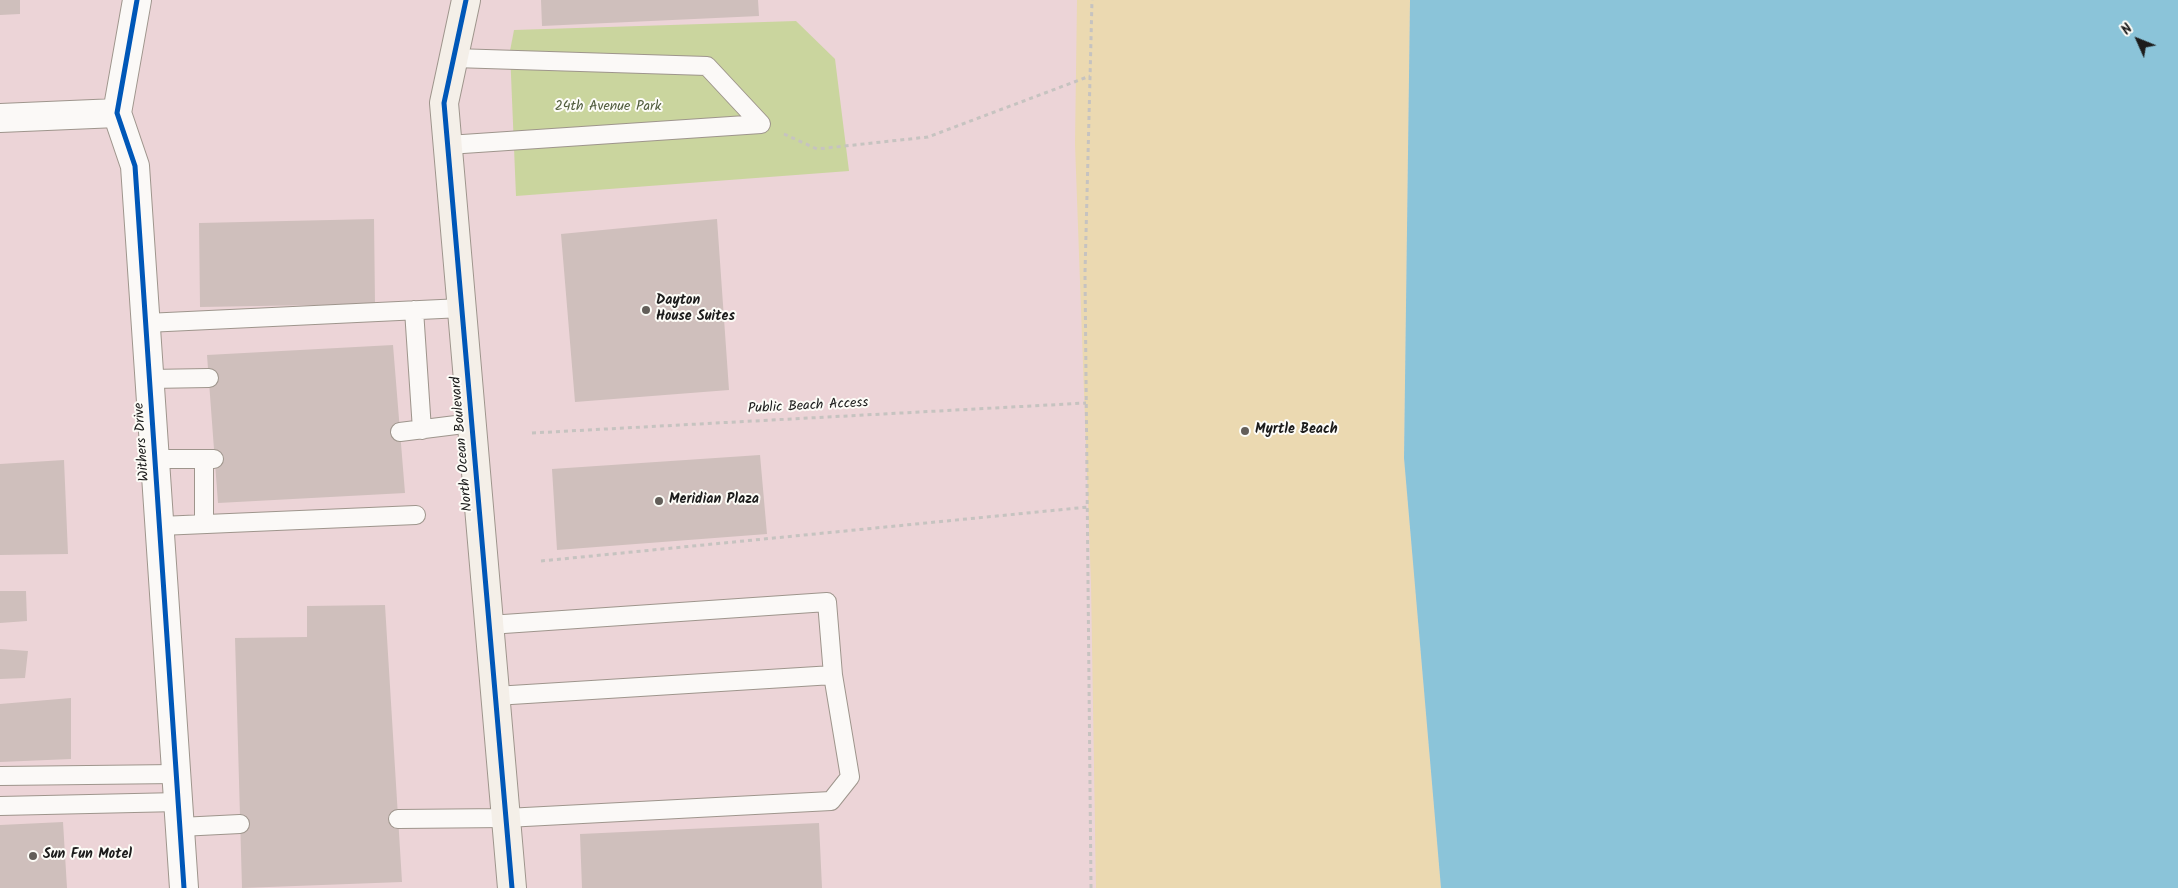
<!DOCTYPE html>
<style>
body{margin:0}
#map{position:relative;width:2178px;height:888px;overflow:hidden;background:#e7d8c9;font-family:Kalam,sans-serif}
canvas{display:block}
.north{position:absolute;left:2113px;top:15px;width:50px;height:50px;-webkit-text-stroke:4px #fdfcf7;paint-order:stroke;rotate:314deg;font-size:14px;font-weight:700;line-height:20px;text-align:center;color:#1c1c1c}
.north::after{content:'';display:block;margin:auto;width:18px;height:22px;background:#1c1c1c;clip-path:polygon(50% 0,100% 100%,50% 72%,0 100%)}
</style>
<div id="map">
<canvas width="2178" height="888"></canvas>
<div class="north">N</div>
</div>
<script>
const context = document.querySelector('canvas').getContext('2d');
context.lineJoin = 'round';
function paint(path, color) { context.fillStyle = color; context.fill(path, 'evenodd'); }
const toPath = rows => new Path2D(rows.map(r => 'M' + r).join(''));
function stroke(path, color, width, dash) { context.strokeStyle = color; context.lineWidth = width; context.lineCap = dash ? 'butt' : 'round'; context.setLineDash(dash || []); context.stroke(path); }
function write(font, color, halo, rows, align = 'center') {
  context.font = font + ' Kalam,sans-serif'; context.lineWidth = 4; context.setLineDash([]); context.textBaseline = 'middle'; context.strokeStyle = halo; context.fillStyle = color; for (const [text, x, y, turn = 0] of rows) {
    context.save(); context.translate(x, y); context.rotate((+turn || 0) * Math.PI / 180); context.textAlign = isNaN(turn) ? turn : align; if (halo) context.strokeText(text, 0, 0); context.fillText(text, 0, 0); context.restore();
  }
}
const built = toPath([
 [0,0,1085,0,1096,888,0,888]
]);
const green = toPath([
 [796,21,835,59,849,171,516,196,510,51,514,30]
]);
const sand = toPath([
 [1077,0,1410,0,1404,458,1441,888,1096,888,1091,584,1075,144]
]);
const water = toPath([
 [1410,0,2178,0,2178,888,1441,888,1404,458]
]);
const building = toPath([
 [0,0,20,0,20,14,0,15],
 [541,0,758,0,759,16,542,26],
 [374,219,375,304,200,307,199,223],
 [717,219,729,390,575,402,561,234],
 [393,345,405,493,218,503,207,355],
 [760,455,767,534,557,550,552,469],
 [64,460,68,554,0,555,0,464],
 [0,591,26,591,27,621,0,623],
 [385,605,402,882,242,888,235,638,307,637,307,606],
 [0,649,28,651,25,678,0,679],
 [71,698,71,759,0,762,0,704],
 [63,822,67,888,0,888,0,825],
 [819,823,822,888,582,888,580,834]
]);
const path = toPath([
 [784,134,817,149,928,137,1090,76],
 [532,433,1086,403],
 [541,561,1088,507],
 [1091,888,1085,273,1092,0]
]);
const service = toPath([
 [448,145,761,124,707,66,454,58],
 [414,310,422,430],
 [146,323,462,308],
 [150,379,209,378],
 [400,432,472,423],
 [155,459,214,459],
 [204,459,204,524],
 [160,526,416,515],
 [489,625,827,602,833,675,495,696],
 [0,776,176,774],
 [0,806,179,802],
 [398,819,506,818,831,801,850,777,833,675],
 [180,827,240,824]
]);
const minor = toPath([
 [137,0,117,113,135,166,184,888],
 [0,118,117,113]
]);
const secondary = toPath([
 [466,0,444,103,512,888]
]);
const cycleway = toPath([
 [137,0,117,113,135,166,184,888],
 [466,0,444,103,512,888]
]);
const markers = [
 [646,310,5,"#635e59"],
 [1245,431,5,"#635e59"],
 [659,501,5,"#635e59"],
 [33,856,5,"#635e59"]
];
const parkNames = [
 ["24th Avenue Park",608,108]
];
const poiNames = [
 ["Dayton",656,302],
 ["House Suites",656,318],
 ["Myrtle Beach",1255,431],
 ["Meridian Plaza",669,501],
 ["Sun Fun Motel",43,856]
];
const streetNames = [
 ["Public Beach Access",808,407,-3],
 ["Withers Drive",143,442,-94],
 ["North Ocean Boulevard",463,444,-95]
];
paint(built, '#ecd4d7');
paint(green, '#cad59e');
paint(sand, '#ebd9b1');
paint(water, '#8bc4d9');
paint(building, '#cfbfbc');
stroke(service, '#9e958c', 20);
stroke(minor, '#9e958c', 30);
stroke(secondary, '#9e958c', 30);
stroke(path, '#c6c3c0', 3, [4, 4]);
stroke(service, '#fbf9f7', 18);
stroke(minor, '#fbf9f7', 28);
stroke(secondary, '#f4efe8', 28);
stroke(cycleway, '#0057b8', 5);
for (const [x, y, r, color] of markers) { const dot = new Path2D(); dot.arc(x, y, r, 0, 2 * Math.PI); context.fillStyle = color; context.fill(dot); stroke(dot, '#fdfcf7', 2); }
write('14px', '#505c3d', '#fdfcf7', parkNames);
write('bold 14px', '#1c1c1c', '#fdfcf7', poiNames, 'left');
write('14px', '#1c1c1c', '#fdfcf7', streetNames);
</script>
